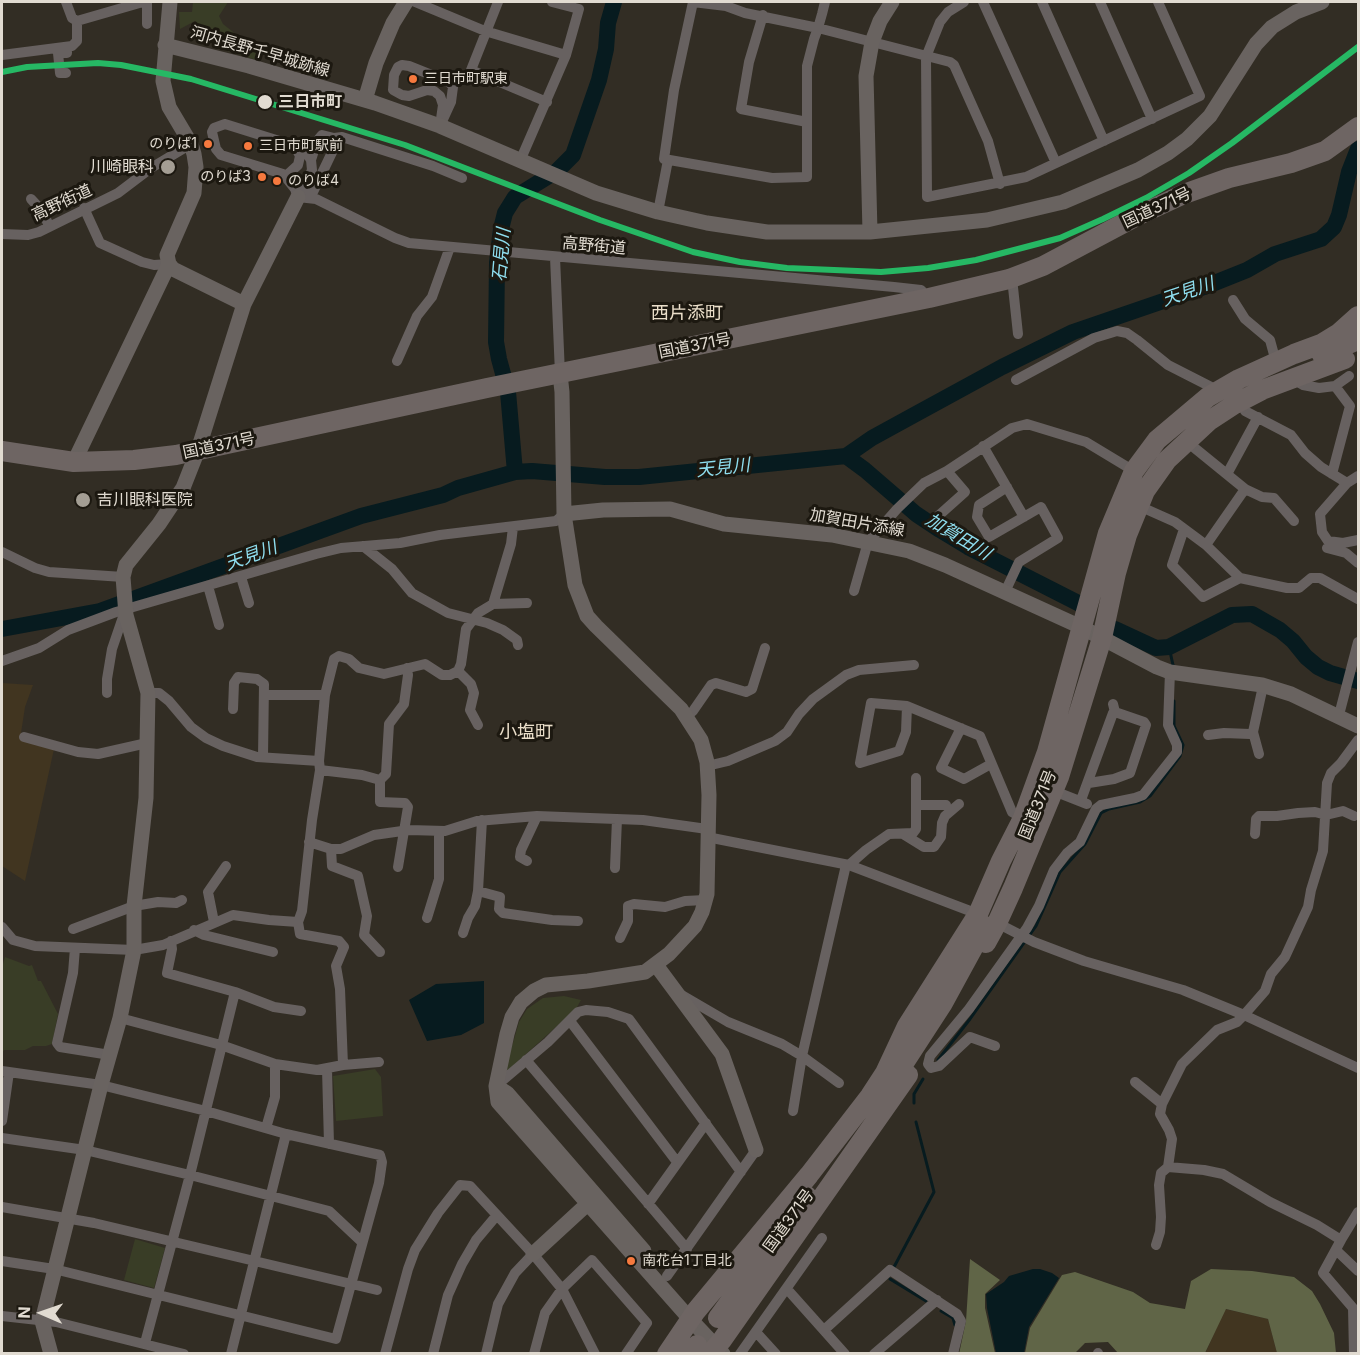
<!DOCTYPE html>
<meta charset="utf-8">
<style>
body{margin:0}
#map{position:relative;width:1360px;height:1355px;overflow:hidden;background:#322d24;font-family:Inter,sans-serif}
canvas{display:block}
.frame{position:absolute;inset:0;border:3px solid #e1dbd1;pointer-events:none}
.north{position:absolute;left:12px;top:1283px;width:60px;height:60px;-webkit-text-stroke:4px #1c1810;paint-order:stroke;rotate:272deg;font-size:16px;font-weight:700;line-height:24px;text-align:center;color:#e1dbd1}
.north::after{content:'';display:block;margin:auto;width:21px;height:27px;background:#e1dbd1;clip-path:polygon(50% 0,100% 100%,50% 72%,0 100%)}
</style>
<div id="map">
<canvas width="1360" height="1355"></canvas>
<div class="frame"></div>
<div class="north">N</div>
</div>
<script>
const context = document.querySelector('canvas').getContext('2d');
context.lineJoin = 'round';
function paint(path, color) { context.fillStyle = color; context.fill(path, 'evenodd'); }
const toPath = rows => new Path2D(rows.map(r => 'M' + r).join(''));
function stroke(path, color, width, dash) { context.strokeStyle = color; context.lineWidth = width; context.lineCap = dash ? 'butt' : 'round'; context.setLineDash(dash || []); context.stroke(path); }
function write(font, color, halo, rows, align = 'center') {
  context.font = font + ' Inter,"Noto Sans JP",sans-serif'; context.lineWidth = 6; context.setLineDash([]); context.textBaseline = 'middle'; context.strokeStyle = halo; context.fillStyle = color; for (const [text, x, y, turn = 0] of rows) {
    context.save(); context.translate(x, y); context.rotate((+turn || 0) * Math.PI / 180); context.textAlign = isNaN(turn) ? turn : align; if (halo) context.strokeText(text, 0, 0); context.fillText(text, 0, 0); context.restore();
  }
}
const built = toPath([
 [2,683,33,685,25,707,21,733,24,741,54,749,25,881,2,866],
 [1225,1309,1268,1319,1277,1353,1205,1354]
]);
const green = toPath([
 [193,2,228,2,219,16,223,24,242,39,257,44,260,61,218,48,204,36,195,21,180,29,179,12,192,12],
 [5,957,29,966,32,965,38,981,41,981,58,1014,52,1044,46,1046,33,1046,25,1050,4,1050,2,1053,2,967],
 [564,996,581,1000,576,1009,507,1071,505,1070,519,1022,527,1009,543,998],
 [375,1069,381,1077,383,1116,336,1121,333,1076],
 [135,1239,165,1248,154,1288,124,1280]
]);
const forest = toPath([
 [970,1259,1000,1280,985,1294,985,1308,995,1353,959,1354,966,1321],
 [1211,1269,1252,1271,1294,1277,1312,1291,1320,1304,1334,1333,1336,1353,1277,1353,1268,1319,1226,1309,1205,1353,1118,1353,1108,1342,1085,1343,1075,1353,1025,1353,1030,1328,1062,1275,1075,1272,1133,1292,1150,1303,1185,1309,1191,1281]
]);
const water = toPath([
 [484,981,484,1023,461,1035,427,1041,409,1000,436,984],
 [1033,1269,1040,1269,1052,1273,1059,1278,1029,1327,1024,1353,996,1353,987,1308,986,1294,1004,1282,1009,1276]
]);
const stream = toPath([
 [1169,647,1173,665],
 [938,1060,970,1019,1036,926,1060,872,1085,844,1101,813,1109,809,1140,802,1150,796,1180,756,1183,745,1174,726,1174,701],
 [914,1103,914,1094,923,1079],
 [894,1267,934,1192,916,1122],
 [890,1279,926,1301],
 [941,1311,953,1318,955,1325]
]);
const river = toPath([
 [846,456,865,470,916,514,940,530,968,547,1080,604],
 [515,472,508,392,499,359,496,342,497,263,501,229,505,213,515,197,557,171,573,155,599,80,606,49,608,23,614,2],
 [2,629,100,611,361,516,443,495,458,488,515,472,532,471,605,477,639,477,846,456,872,438,914,415,1002,367,1073,332,1207,286,1247,270,1275,254,1321,239,1334,227,1339,215,1349,172,1358,149],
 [1115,629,1156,648,1169,647,1232,615,1252,614,1280,630,1293,641,1306,657,1318,667,1330,673,1358,681]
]);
const street = toPath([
 [66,2,72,18,77,21,143,2],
 [415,2,485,31,566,55],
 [498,2,471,70,547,102],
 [825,2,822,14,818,28,814,39,807,66,807,177,772,178,664,159,674,90,693,2,726,6,745,13,818,28,950,62,954,65,988,141,1000,184],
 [964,2,948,12,940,22,926,57,927,197,1026,177,1200,96,1158,2],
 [983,2,1056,163],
 [1042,2,1104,141],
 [1100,2,1152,119],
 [763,15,749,62,741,109,807,122],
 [147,24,147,2],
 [2,55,72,46,77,41,77,21],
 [402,65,409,66,449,82,453,87,451,102,440,126,443,105,440,96,434,91,427,90,409,96,402,95,393,90,394,75,398,67,402,65],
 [66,73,60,73,58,53,67,53,67,51],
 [225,124,289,144,306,152,311,160,312,170,303,192,298,197,295,189,283,174,221,155,216,149,212,132,214,128,225,124],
 [334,138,342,137,433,166,462,178],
 [520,161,566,55,579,9,552,2],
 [285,177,298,165,300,156,296,148],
 [301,196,313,192,336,144,334,138,322,135,317,141,311,160],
 [298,197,316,199,395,238,409,243,894,287,921,290,929,298],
 [31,199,43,212,49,226],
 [84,208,100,243,142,262,154,265,169,264],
 [658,212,668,160],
 [2,234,28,235,39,232,118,193,151,168,191,144],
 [555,257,560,374],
 [1012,278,1018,334],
 [1233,300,1245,319,1270,340,1276,362],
 [397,361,417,316,432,297,450,247],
 [1293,379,1303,385,1319,388,1335,386,1349,376],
 [1016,380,1094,338,1117,331,1127,333,1137,340,1168,365,1219,391],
 [1241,401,1245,411,1291,435,1305,453,1321,467,1347,483],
 [1186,441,1245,489,1262,497,1274,498,1294,521],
 [983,446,1024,517],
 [1227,474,1258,417],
 [1332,474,1350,406,1335,386],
 [1358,476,1347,483,1320,514,1322,532,1328,541,1343,543,1358,540],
 [1139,506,1175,522,1206,545,1240,578,1287,588,1299,588,1311,578,1320,578,1358,599],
 [937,517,965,492,947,471],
 [1184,529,1172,565,1203,597,1240,578],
 [1206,545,1245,489],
 [363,546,392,569,412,593,448,613,487,623,503,630,517,640,518,645],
 [1327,548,1346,553,1358,563],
 [2,552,35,568,49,572,123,577],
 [241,577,249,603],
 [208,586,219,625],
 [854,591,868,542,897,509,924,483,947,471,1012,428,1027,424,1086,442,1134,471],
 [1005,592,1019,562,1058,538,1041,507,989,537,977,517,979,505,1007,487],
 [493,604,511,544,513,527],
 [2,661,39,648,68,630,116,612,316,554,341,548,400,543,440,535,556,521,564,514],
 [458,671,471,684,474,693,470,710,478,725],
 [107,693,107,679,112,649,125,611],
 [148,693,159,693,169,701,191,727,206,738,223,746,257,757,319,761],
 [264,695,325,695],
 [907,706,906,732,899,751,860,763,871,703,907,706,980,736,1012,812,1023,818],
 [233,709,234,683,238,677,257,679,264,684,263,757],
 [1339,715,1358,642],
 [687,716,693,711,711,685,716,683,746,692,752,689,765,648],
 [961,728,941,768,964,779,991,764],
 [1208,735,1224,733,1250,734,1253,732],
 [24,737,78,752,98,754,147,743],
 [1259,754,1253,732,1263,686],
 [707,766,728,761,775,741,787,732,799,714,813,699,846,675,859,670,914,665],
 [320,770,362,775,380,780],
 [1089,783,1114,779,1130,773,1146,725,1144,722,1115,712],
 [1054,791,1087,804],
 [1081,800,1113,713,1115,712,1113,704],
 [916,805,946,805],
 [903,834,924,847,934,847,941,837,942,823,945,816,959,804],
 [1255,834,1256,819,1259,816,1277,816,1298,813,1315,812,1326,815,1343,811,1354,816],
 [707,837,849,865,978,914],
 [309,842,331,849,341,849,374,835,409,830,445,831,477,821,537,816,643,820,707,829],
 [331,849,332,866,358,876,367,916,364,935,380,952],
 [527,861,520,857,521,850,537,816],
 [849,865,866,850,889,834,913,833,916,829,916,778],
 [398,867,408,807,405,803,380,802,380,780,386,774,389,724,404,704,408,675,407,668],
 [615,868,617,819],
 [478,891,500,897,499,909,503,913,552,920,578,921],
 [427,918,439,879,439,832],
 [214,922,208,892,226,866],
 [997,923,1034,942,1084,961,1183,990,1244,1015,1358,1068],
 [2,927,13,940,35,946,134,950,163,945,233,915,269,920,298,922],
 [73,929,134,906,158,902,176,903,182,900],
 [194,930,204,935,273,952],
 [463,933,468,918,475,906,478,891,482,820],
 [620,938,628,921,628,906,634,904,665,907,685,901,705,900],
 [171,941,172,949,167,973,235,992,274,1007,301,1011],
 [75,948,73,973,57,1043,60,1047,110,1055],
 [680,994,728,1022,782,1044,802,1056,839,1083],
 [120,1018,221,1045,275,1064,317,1070,343,1065,379,1062],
 [570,1021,677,1162],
 [995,1046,970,1037,939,1066,931,1068,928,1064,930,1056,969,1009,1027,928,1039,906,1054,870,1067,853,1080,842,1096,809,1101,805,1135,798,1143,795,1177,752,1177,745,1168,725,1170,672],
 [526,1060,687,1249],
 [343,1065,340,989,336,966,344,947,339,941,300,934,298,922,302,911,312,820,320,770,319,761,325,695,334,659,339,656,349,659,359,668,384,674,425,664,442,675,450,675,458,671,461,664,466,629,478,613,493,604,527,603],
 [327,1069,329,1144],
 [2,1071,101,1085,206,1111,286,1134,380,1155,382,1162,379,1183,336,1339,54,1269,2,1261],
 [1135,1082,1162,1104],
 [496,1086,548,1042,578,1012,586,1010,608,1012,629,1019,741,1172],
 [793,1111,802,1056,846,865],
 [2,1121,9,1072],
 [266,1128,275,1097,275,1064],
 [2,1138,85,1150,190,1175,329,1211,362,1242],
 [1168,1167,1204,1170,1223,1174,1270,1202,1317,1225,1341,1240,1358,1212],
 [648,1204,706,1123],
 [2,1207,94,1223,377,1290],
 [1341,1240,1323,1273,1353,1308,1354,1354],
 [1156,1245,1160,1232,1161,1217,1159,1185,1161,1173,1168,1167,1172,1139,1169,1130,1160,1114,1162,1104,1182,1064,1217,1030,1237,1022,1244,1015,1265,991,1271,974,1285,957,1308,907,1311,890,1323,851,1327,783,1331,773,1341,763,1358,740],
 [1336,1250,1358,1271],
 [667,1276,756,1150],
 [787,1289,845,1354],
 [2,1316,56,1322,184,1354],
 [824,1330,890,1270,957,1314,961,1321,953,1354],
 [756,1332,776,1354],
 [145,1343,190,1175,235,992],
 [231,1354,286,1134],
 [385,1354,408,1269,415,1250,438,1213,460,1185,470,1186,533,1254,562,1289,595,1354],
 [433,1354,448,1295,462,1264,476,1240,497,1215],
 [486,1354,498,1304,515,1273,533,1254],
 [534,1354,545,1313,562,1289,592,1260,647,1323,626,1354],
 [740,1354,822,1238],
 [874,1354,937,1300],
 [1098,1354,1098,1353]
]);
const secondary = toPath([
 [165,45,249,66,375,103,440,126,596,193,658,212,707,223,767,232,870,232,987,220,1063,202,1138,170,1168,153,1187,139,1210,116,1256,44,1272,27,1296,12,1322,2],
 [365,100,376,63,393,23,406,2],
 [870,232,866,76,872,42,880,21,892,2],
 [169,264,173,269,244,304],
 [560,374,562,392,564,514,575,585,587,616,596,626,681,709,701,740,707,762,709,795,707,894,702,912,695,926,669,954,645,972,588,981,546,985,534,991,521,1002,512,1017,507,1034,496,1086,498,1102,690,1319,723,1354],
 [74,462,169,264,167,255,194,193,196,167,194,154,191,144,169,107,163,81,170,2],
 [564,514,603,510,670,509,724,524,832,535,909,551,945,565,1081,627,1157,667,1170,672,1262,685,1291,694,1358,726],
 [656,965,722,1054,756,1150],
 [496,1086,507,1093,644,1251],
 [533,1254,595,1197],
 [51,1354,42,1321,101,1085,120,1018,134,950,134,906,146,798,148,693,126,615,123,577,126,565,159,524,183,488,198,450,244,304,298,197]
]);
const highway = toPath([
 [1322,355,1358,340],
 [2,451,74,462,134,460,176,455,487,388,929,298,1009,279,1043,266,1141,214,1184,194,1229,178,1291,163,1325,151,1358,127],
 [986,943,997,923,1013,888,1059,777,1102,638,1116,573,1127,535,1145,491,1167,460,1209,421,1235,404,1262,390,1345,359],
 [891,1083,943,1003,985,926],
 [718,1318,807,1196],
 [667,1354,696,1311,809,1175,870,1096,885,1073,907,1026,978,914,1001,861,1023,818,1047,752,1108,533,1134,471,1157,440,1208,397,1239,379,1294,354,1321,344,1339,333,1358,316],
 [690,1354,697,1345],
 [710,1354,722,1340,908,1075]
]);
const rail1 = toPath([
 [2,72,27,67,98,63,121,65,191,79,405,145,600,220,693,252,740,262,787,268,881,272,928,268,976,260,1060,238,1103,219,1146,198,1189,173,1232,143,1358,47]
]);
const markers = [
 [413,79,5,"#f6793e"],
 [265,102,8,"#e1dbd1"],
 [208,144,5,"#f6793e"],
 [248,146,5,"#f6793e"],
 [168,167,8,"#a49e94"],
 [262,177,5,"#f6793e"],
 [277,181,5,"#f6793e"],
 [83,500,8,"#a49e94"],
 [631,1261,5,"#f6793e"]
];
const busNames = [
 ["三日市町駅東",424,79],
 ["のりば1",197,144,"right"],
 ["三日市町駅前",259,146],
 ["のりば3",251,177,"right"],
 ["のりば4",288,181],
 ["南花台1丁目北",642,1261]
];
const streetNames = [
 ["河内長野千早城跡線",260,52,16],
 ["高野街道",62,203,-25],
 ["国道371号",1157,208,-25],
 ["高野街道",594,246,5],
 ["国道371号",695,346,-11],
 ["国道371号",219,446,-12],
 ["加賀田片添線",857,523,10],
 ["国道371号",1038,805,-68],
 ["国道371号",789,1221,-54]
];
const stopNames = [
 ["三日市町",278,102]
];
const poiNames = [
 ["川崎眼科",154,167],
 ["吉川眼科医院",97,500,"left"]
];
const waterNames = [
 ["石見川",502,255,-85],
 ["天見川",1188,292,-19],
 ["天見川",723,468,-6],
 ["加賀田川",958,537,31],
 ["天見川",251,556,-20]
];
const neighbourhoodNames = [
 ["西片添町",687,314],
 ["小塩町",526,733]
];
paint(built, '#413520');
paint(green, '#393d26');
paint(forest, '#606547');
paint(water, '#071b1f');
stroke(stream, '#071b1f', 3);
stroke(river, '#071b1f', 16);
stroke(street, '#676160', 10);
stroke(secondary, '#696360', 15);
stroke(highway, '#6e6563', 20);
stroke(rail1, '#26b864', 6);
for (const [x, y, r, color] of markers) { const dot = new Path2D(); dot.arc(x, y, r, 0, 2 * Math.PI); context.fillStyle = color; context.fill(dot); stroke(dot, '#1c1810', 2); }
write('14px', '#e1dbd1', '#1c1810', busNames, 'left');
write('16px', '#e1dbd1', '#1c1810', streetNames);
write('bold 16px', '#e1dbd1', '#1c1810', stopNames, 'left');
write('16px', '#e1dbd1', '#1c1810', poiNames, 'right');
write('italic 18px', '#8eddee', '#1c1810', waterNames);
write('18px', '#eadec9', '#1c1810', neighbourhoodNames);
</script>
